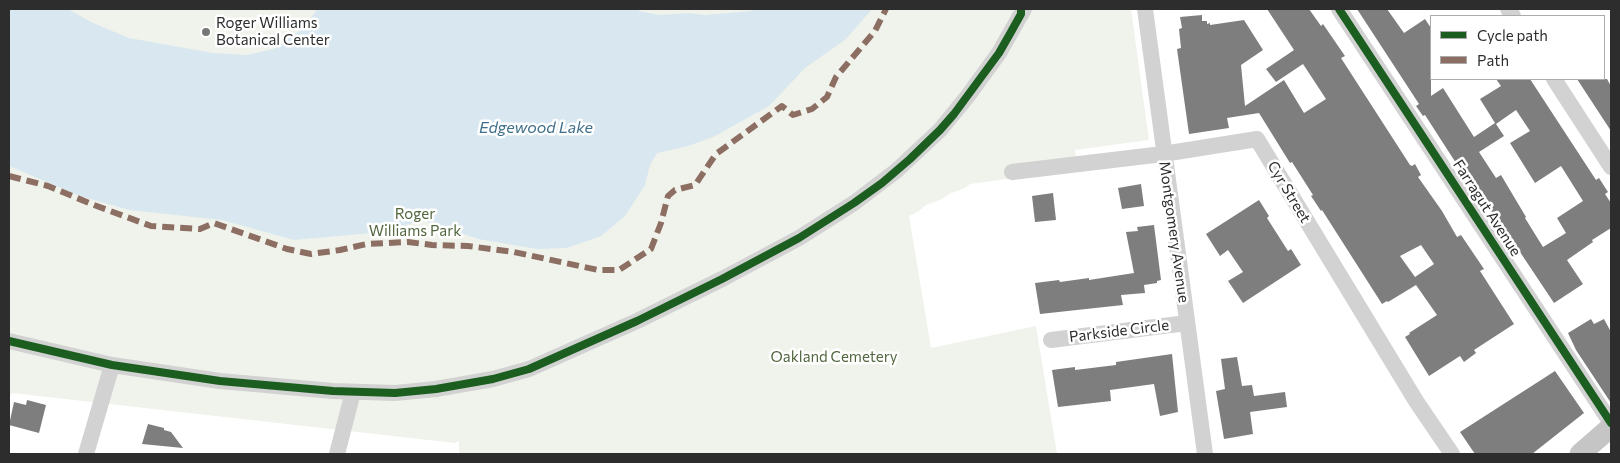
<!DOCTYPE html>
<style>
body{margin:0}
#map{position:relative;width:1620px;height:463px;overflow:hidden;background:#fff;font-family:Commissioner,sans-serif}
canvas{display:block}
.frame{position:absolute;inset:0;border:10px solid #2d2d2d;pointer-events:none}
.legend{position:absolute;left:1430px;top:15px;width:175px;height:65px;box-sizing:border-box;background:#fff;border:1px solid #ababab;margin:0;padding:6px 9px;list-style:none;font-size:15px;color:#2d2d2d}
.legend li{display:flex;align-items:center;gap:10px;height:25px}
.legend b{width:25px;border:1px solid #ababab}
</style>
<div id="map">
<canvas width="1620" height="463"></canvas>
<div class="frame"></div>
<ul class="legend">
<li><b style="height:6px;background:#1b5e20"></b>Cycle path</li>
<li><b style="height:6px;background:#8d6e63"></b>Path</li>
</ul>
</div>
<script>
const context = document.querySelector('canvas').getContext('2d');
context.lineJoin = 'round';
function paint(path, color) { context.fillStyle = color; context.fill(path, 'evenodd'); }
const toPath = rows => new Path2D(rows.map(r => 'M' + r).join(''));
function stroke(path, color, width, dash) { context.strokeStyle = color; context.lineWidth = width; context.lineCap = dash ? 'butt' : 'round'; context.setLineDash(dash || []); context.stroke(path); }
function write(font, color, halo, rows, align = 'center') {
  context.font = font + ' Commissioner,sans-serif'; context.lineWidth = 5; context.setLineDash([]); context.textBaseline = 'middle'; context.strokeStyle = halo; context.fillStyle = color; for (const [text, x, y, turn = 0] of rows) {
    context.save(); context.translate(x, y); context.rotate((+turn || 0) * Math.PI / 180); context.textAlign = isNaN(turn) ? turn : align; if (halo) context.strokeText(text, 0, 0); context.fillText(text, 0, 0); context.restore();
  }
}
const green = toPath([
 [9,9,1131,9,1149,140,1075,150,1078,167,1073,170,970,184,965,188,949,194,942,199,926,205,919,211,909,216,931,348,1036,326,1057,454,459,454,459,441,455,443,12,393,9,397]
]);
const water = toPath([
 [9,9,68,9,91,22,129,38,213,53,247,55,274,49,306,26,317,9,638,9,639,11,659,15,688,13,705,15,751,11,755,9,872,9,846,39,805,68,769,106,713,137,688,146,657,153,650,165,645,185,625,216,601,236,567,248,537,249,478,239,423,220,383,232,294,240,222,220,129,210,80,196,9,166]
]);
const building = toPath([
 [1267,9,1309,9,1321,26,1323,24,1345,56,1341,58,1410,165,1412,166,1415,164,1421,175,1418,177,1442,211,1457,237,1461,235,1484,269,1480,271,1514,324,1474,350,1476,353,1464,362,1460,356,1429,376,1405,337,1410,334,1409,333,1437,315,1416,285,1388,302,1387,301,1382,304,1322,210,1321,211,1311,196,1313,195,1292,162,1290,163,1259,113,1227,118,1229,128,1189,134,1177,49,1181,48,1179,29,1182,28,1180,17,1202,15,1202,21,1207,21,1207,24,1210,23,1210,25,1244,20,1263,50,1241,65,1245,106,1284,80,1304,113,1326,99,1303,64,1276,82,1266,69,1294,50],
 [1421,245,1434,264,1415,277,1400,256],
 [1357,9,1387,9,1404,33,1425,19,1431,28,1431,96,1443,88,1474,137,1495,123,1480,99,1501,86,1496,79,1530,79,1596,180,1599,178,1608,192,1605,194,1611,203,1611,228,1592,240,1593,242,1567,260,1583,284,1554,303,1520,252,1517,254,1506,237,1508,236,1488,206,1485,208,1425,115,1423,116,1416,106,1419,104],
 [1516,110,1530,131,1510,143,1535,183,1561,166,1583,201,1557,218,1566,233,1543,247,1525,218,1526,217,1501,175,1496,178,1479,152,1504,136,1496,124],
 [1577,79,1607,79,1611,86,1611,131],
 [1141,184,1144,206,1122,209,1118,188],
 [1053,193,1056,220,1035,222,1032,196],
 [1259,200,1269,216,1267,218,1288,251,1291,249,1301,265,1243,303,1228,281,1243,272,1228,250,1220,256,1206,234],
 [1154,225,1161,280,1157,281,1157,283,1144,285,1145,293,1121,295,1123,305,1040,314,1035,283,1059,280,1060,282,1089,278,1089,280,1134,273,1126,232,1138,231,1137,227],
 [1591,319,1594,324,1604,319,1611,332,1611,403,1576,350,1568,333],
 [1172,354,1178,412,1160,416,1154,384,1110,390,1111,401,1058,407,1052,370,1075,367,1075,370,1116,365,1116,362],
 [1237,357,1242,386,1252,385,1254,396,1285,392,1287,407,1250,412,1253,434,1224,439,1216,391,1225,389,1221,359],
 [1555,371,1584,413,1532,454,1475,454,1460,432],
 [27,400,46,405,39,433,9,425,14,402,26,405],
 [148,424,164,428,164,430,171,432,183,448,142,444]
]);
const minor = toPath([
 [1145,9,1205,454],
 [1339,9,1611,423],
 [1508,9,1513,16],
 [1554,79,1611,167],
 [1012,172,1163,154,1257,139,1416,401,1452,454],
 [1051,340,1187,323],
 [9,341,112,365,220,381,333,391,395,393,436,389,493,379,529,369,637,321,722,279,799,238,854,203,896,171,940,130,967,97,999,53,1024,9],
 [86,454,112,365],
 [337,454,353,392]
]);
const major = toPath([
 [1580,454,1611,427]
]);
const quiet = toPath([
 [9,176,48,186,94,205,151,226,200,229,214,223,287,249,311,254,340,250,367,244,408,242,432,245,468,246,514,252,598,270,619,270,651,249,661,223,668,196,675,190,695,185,716,154,782,106,793,115,812,109,827,97,836,77,875,31,886,9]
]);
const cycleway = toPath([
 [1339,9,1611,423],
 [9,341,112,365,220,381,333,391,395,393,436,389,493,379,529,369,637,321,722,279,799,238,854,203,882,183,910,159,940,130,954,114,999,53,1011,32,1021,14,1021,9]
]);
const markers = [
 [206,32,5,"#767676"]
];
const poiNames = [
 ["Roger Williams",216,23],
 ["Botanical Center",216,40]
];
const streetNames = [
 ["Cyr Street",1289,192,59],
 ["Farragut Avenue",1487,208,57],
 ["Montgomery Avenue",1174,232,82],
 ["Parkside Circle",1119,331,-7]
];
const parkNames = [
 ["Roger",415,214],
 ["Williams Park",415,231],
 ["Oakland Cemetery",834,357]
];
const waterNames = [
 ["Edgewood Lake",536,128]
];
paint(green, '#f0f3eb');
paint(water, '#d8e7f0');
paint(building, '#7e7e7e');
stroke(minor, '#d2d2d2', 16);
stroke(major, '#c5c5c5', 21);
stroke(quiet, '#8d6e63', 6, [12, 6]);
stroke(cycleway, '#1b5e20', 8);
for (const [x, y, r, color] of markers) { const dot = new Path2D(); dot.arc(x, y, r, 0, 2 * Math.PI); context.fillStyle = color; context.fill(dot); stroke(dot, '#fff', 2); }
write('15px', '#2d2d2d', '#fff', poiNames, 'left');
write('15px', '#2d2d2d', '#fff', streetNames);
write('15px', '#51663d', '#fff', parkNames);
write('italic 16px', '#406f8a', '#fff', waterNames);
</script>
